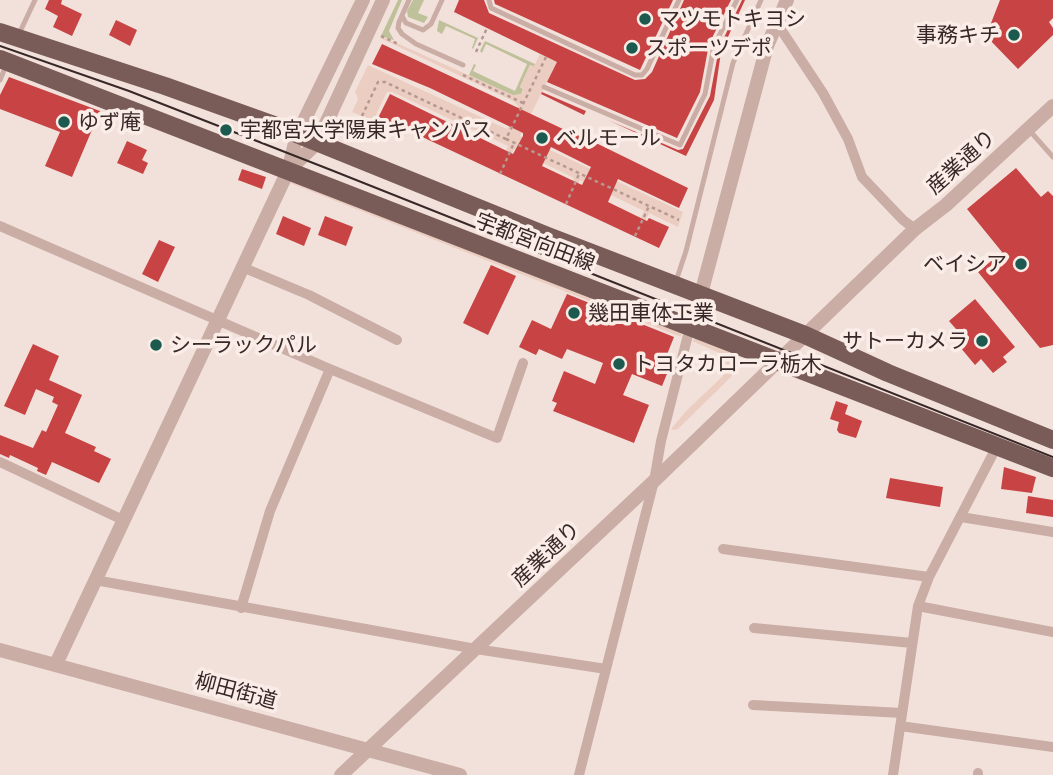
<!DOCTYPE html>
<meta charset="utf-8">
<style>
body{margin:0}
canvas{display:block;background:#f2e1db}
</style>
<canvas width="1053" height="775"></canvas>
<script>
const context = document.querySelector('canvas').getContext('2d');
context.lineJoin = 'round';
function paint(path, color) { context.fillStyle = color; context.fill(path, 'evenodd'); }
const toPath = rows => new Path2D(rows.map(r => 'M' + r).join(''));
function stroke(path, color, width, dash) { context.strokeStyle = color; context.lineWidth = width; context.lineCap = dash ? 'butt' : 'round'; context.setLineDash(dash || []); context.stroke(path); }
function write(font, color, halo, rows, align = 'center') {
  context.font = font + ' Ubuntu,"Noto Sans JP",sans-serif'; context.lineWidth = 7; context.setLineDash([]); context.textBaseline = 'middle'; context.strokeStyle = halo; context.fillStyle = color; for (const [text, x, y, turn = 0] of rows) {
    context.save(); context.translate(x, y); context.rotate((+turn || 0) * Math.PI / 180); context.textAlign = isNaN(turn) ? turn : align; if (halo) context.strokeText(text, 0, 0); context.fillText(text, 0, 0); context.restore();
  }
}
const green = toPath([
 [398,0,402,0,389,31,394,40,381,36],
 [413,0,424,0,418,13,428,17,424,23,408,17,407,11],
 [439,20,478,38,473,49,472,48,475,39,446,26,442,34,437,31],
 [485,41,535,64,534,67,530,65,520,87,523,89,521,94,513,96,469,75,474,64,476,65,473,71,515,91,527,64,486,44,482,53,480,51]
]);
const plaza = toPath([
 [381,36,513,95,521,94,523,89,520,87,530,65,534,66,540,54,557,62,520,136,683,212,678,227,649,213,638,237,633,235,644,211,580,180,568,205,563,202,574,178,514,149,502,175,497,172,508,146,392,92,387,92,373,121,352,112,358,99,355,92,368,65,507,129,518,106,513,101,380,38],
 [292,181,682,332,681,337,290,183],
 [697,337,731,353,735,361,734,370,731,377,678,429,673,430,671,429,686,411,723,376,719,353,692,341]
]);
const building = toPath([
 [49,0,62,0,61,4,82,14,72,36,53,27,58,16,45,9],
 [459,0,484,0,489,13,635,80,645,79,652,72,684,0,731,0,709,44,700,92,677,138,547,82,557,62,454,12],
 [494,0,673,0,640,70,495,4],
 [742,0,745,0,721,52,714,100,686,156,608,120,678,150,683,149,710,96,719,48],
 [1000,0,1053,0,1053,18,1049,22,1053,28,1053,35,1018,69,986,36],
 [116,20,137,30,130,46,109,35],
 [382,44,563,129,596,143,688,188,679,208,618,179,608,202,647,221,649,218,669,227,659,248,401,127,398,133,376,122,390,94,513,154,523,136,523,133,430,88,372,64],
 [551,147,591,167,582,185,542,166],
 [9,77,100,111,72,177,45,166,60,132,0,109,0,95],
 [542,92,586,111,584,115,541,94],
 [127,141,147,150,142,160,148,163,143,174,117,163],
 [1016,168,1041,197,1048,191,1053,196,1053,345,1040,348,978,272,1002,252,967,209],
 [242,169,266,177,262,189,238,180],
 [283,216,311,228,304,246,276,234],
 [325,216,353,227,346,246,318,235],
 [159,240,175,247,158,282,142,274],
 [491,265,516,276,488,335,463,323],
 [567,294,674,337,664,362,671,364,662,386,632,374,623,395,649,405,634,443,553,411,557,403,552,401,564,371,595,384,603,363,567,349,562,359,539,349,536,355,519,347,532,320,551,329],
 [975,299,1015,347,1003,357,1007,362,993,373,981,359,975,365,950,335,956,329,949,321],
 [33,344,59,356,49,380,82,395,65,433,96,447,94,451,111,459,99,483,52,462,46,475,37,471,38,468,10,455,9,458,0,454,0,435,33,448,42,430,46,432,58,405,52,402,54,397,36,389,25,415,4,406],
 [836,401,848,405,845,414,862,421,856,438,839,433,837,430,839,422,830,419],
 [1004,467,1036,477,1032,493,1001,489],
 [890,478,943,487,940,507,886,498],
 [1028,496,1053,500,1053,517,1026,513]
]);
const path = toPath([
 [381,36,400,45],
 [476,52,487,28],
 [463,75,523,103],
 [362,116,378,82,385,82,506,139,546,57],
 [506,139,679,220],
 [500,174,514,143],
 [566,204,579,174],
 [635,236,649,206]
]);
const service = toPath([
 [409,0,399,22,398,28,402,34,416,44,463,65],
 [489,0,491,8,635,75,642,75,647,69,679,0],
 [402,16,406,23,423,30,431,24,442,0],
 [18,36,35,0],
 [0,80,7,63],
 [544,87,680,145,705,94,714,46,737,0],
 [1030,131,1053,157],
 [676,281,686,251,733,63,761,0]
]);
const minor = toPath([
 [776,22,823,93,848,139,862,177,903,220,915,229],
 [0,226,330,369,497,438,523,363],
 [242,267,309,295,397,340],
 [0,462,123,520],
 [961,517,1053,532],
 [723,549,929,577],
 [95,580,476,649,606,669],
 [918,606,1053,632],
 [241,608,270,511,330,369],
 [754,628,912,643],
 [753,705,902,713],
 [900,726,1053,747],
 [579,775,654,481,661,441,690,327],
 [893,775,918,606,929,577,997,446],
 [978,775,978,773]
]);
const tertiary = toPath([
 [289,170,317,143,383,0],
 [701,294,767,46,787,0],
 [0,650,460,775],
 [56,664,288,171,297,135,363,0],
 [341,775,654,481,915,229,946,205,1053,106]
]);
const primary = toPath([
 [0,32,165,86,274,125,548,236,805,335,888,373,1053,440],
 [0,59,1053,468]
]);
const tram = toPath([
 [0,46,129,91,331,170,1053,457]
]);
const markers = [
 [645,19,7,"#1c594e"],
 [1014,35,7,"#1c594e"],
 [632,48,7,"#1c594e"],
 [64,122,7,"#1c594e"],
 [226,130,7,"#1c594e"],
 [542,138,7,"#1c594e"],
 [1021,264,7,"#1c594e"],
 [574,313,7,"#1c594e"],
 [982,341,7,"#1c594e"],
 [156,345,7,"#1c594e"],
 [619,364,7,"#1c594e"]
];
const poiNames = [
 ["マツモトキヨシ",659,19],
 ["事務キチ",1000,35,"right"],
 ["スポーツデポ",646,48],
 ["ゆず庵",78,122],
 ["宇都宮大学陽東キャンパス",240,130],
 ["ベルモール",556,138],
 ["ベイシア",1007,264,"right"],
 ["幾田車体工業",588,313],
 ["サトーカメラ",968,341,"right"],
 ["シーラックパル",170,345],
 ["トヨタカローラ栃木",633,364]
];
const streetNames = [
 ["産業通り",961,162,-42],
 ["宇都宮向田線",535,242,21],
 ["産業通り",546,554,-43],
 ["柳田街道",236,691,15]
];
paint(green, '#bec19a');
paint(plaza, '#ebcec1');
paint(building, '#c84343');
stroke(path, '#b69891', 2.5, [3.5, 3.5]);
stroke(service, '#caaea6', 5);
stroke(minor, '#caaea6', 10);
stroke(tertiary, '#caaea6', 14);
stroke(primary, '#795b58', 18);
stroke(tram, '#372827', 2);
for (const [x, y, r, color] of markers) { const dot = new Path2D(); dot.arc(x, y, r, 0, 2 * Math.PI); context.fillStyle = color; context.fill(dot); stroke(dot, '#faede7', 2.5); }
write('21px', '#372827', '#faede7', poiNames, 'left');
write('21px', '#372827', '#faede7', streetNames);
</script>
